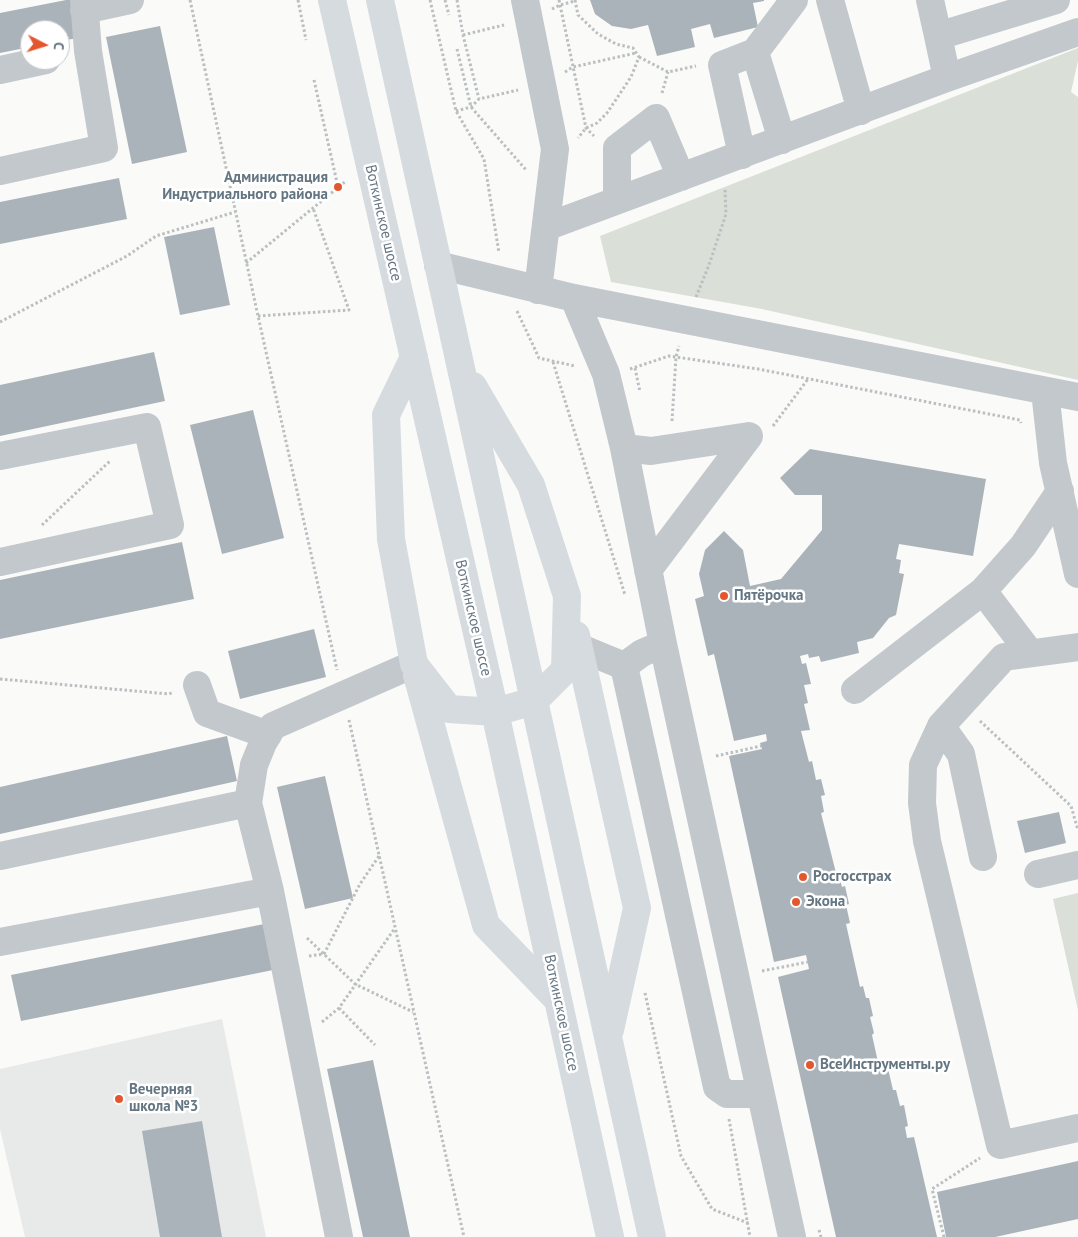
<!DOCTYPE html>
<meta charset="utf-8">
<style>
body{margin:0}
#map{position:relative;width:1078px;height:1237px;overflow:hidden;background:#fafaf8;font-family:"PT Sans",sans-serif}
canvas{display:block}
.north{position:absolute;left:20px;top:20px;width:50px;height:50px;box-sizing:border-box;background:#fff;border:1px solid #c1c8cd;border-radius:50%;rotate:95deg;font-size:14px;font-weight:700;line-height:20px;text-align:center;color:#657683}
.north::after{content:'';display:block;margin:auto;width:18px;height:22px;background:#e4572e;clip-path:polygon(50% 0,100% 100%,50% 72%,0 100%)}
</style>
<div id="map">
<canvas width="1078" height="1237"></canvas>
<div class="north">С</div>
</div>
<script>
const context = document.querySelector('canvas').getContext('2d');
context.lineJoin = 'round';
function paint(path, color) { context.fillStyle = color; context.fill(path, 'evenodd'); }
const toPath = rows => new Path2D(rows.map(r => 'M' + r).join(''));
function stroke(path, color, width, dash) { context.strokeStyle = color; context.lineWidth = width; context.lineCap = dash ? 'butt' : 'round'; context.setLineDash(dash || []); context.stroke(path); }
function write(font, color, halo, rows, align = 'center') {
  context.font = font + ' "PT Sans",sans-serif'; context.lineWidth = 5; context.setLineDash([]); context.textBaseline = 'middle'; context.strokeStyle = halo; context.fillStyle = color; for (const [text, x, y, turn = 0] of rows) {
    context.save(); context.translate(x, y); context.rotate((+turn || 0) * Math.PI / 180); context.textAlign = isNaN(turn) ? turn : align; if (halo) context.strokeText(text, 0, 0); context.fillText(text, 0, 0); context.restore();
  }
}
const built = toPath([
 [222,1019,266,1237,25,1237,0,1129,0,1069]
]);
const green = toPath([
 [1078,48,1078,61,1071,92,1078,97,1078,380,762,309,611,282,600,236],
 [1078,893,1078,1010,1053,899]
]);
const building = toPath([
 [66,0,71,0,78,38,60,41,60,30,30,30,30,47,0,53,0,13],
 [590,0,764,0,764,1,753,3,758,27,714,38,710,24,691,29,695,47,657,56,648,25,631,29,612,26,595,14],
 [160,26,187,152,132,164,106,37],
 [119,178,127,219,0,244,0,202],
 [214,227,230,305,180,315,164,237],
 [154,352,165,401,0,436,0,385],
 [253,410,284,538,222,554,190,425],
 [810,449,986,479,973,556,899,544,896,559,901,560,899,573,904,574,896,615,889,618,873,638,857,642,859,653,821,662,819,656,809,658,808,654,800,656,802,664,806,663,811,684,804,685,808,703,804,704,810,730,801,731,809,762,812,761,816,780,821,779,825,795,821,796,824,812,821,813,836,873,838,872,842,887,845,886,849,904,846,905,850,923,846,924,860,987,863,986,866,998,869,998,873,1016,870,1017,874,1033,872,1035,878,1062,886,1060,893,1090,896,1090,900,1106,904,1105,908,1126,905,1127,907,1138,914,1137,937,1237,836,1237,778,977,809,969,806,955,774,962,729,756,762,749,760,743,767,741,766,734,734,741,714,654,708,656,695,599,704,596,699,574,705,550,724,531,743,550,750,586,781,579,822,530,822,495,795,495,780,478],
 [182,542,194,599,0,639,0,580],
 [314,629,326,677,240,699,228,651],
 [227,736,237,781,0,834,0,787],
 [325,776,353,898,305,909,277,787],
 [1059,812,1066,843,1025,853,1017,821],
 [269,923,278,969,21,1021,11,975],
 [373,1060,410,1237,363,1237,327,1069],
 [202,1121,222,1237,160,1237,142,1131],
 [1078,1161,1078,1219,995,1237,946,1237,937,1192]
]);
const path = toPath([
 [190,0,258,316,337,670],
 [298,0,306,40],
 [430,0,456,111,484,159,499,253],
 [445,0,449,15],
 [457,0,463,35,479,99],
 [559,0,586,128,594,136],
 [575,0,578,15,598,34,616,44,633,48,639,57,631,77,607,113,597,123,586,128,578,138],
 [552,9,560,5,575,1],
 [463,35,504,25],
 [457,49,471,107,527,171],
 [639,57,668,72,696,66],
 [565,72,573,67,636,53],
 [314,80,338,187],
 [662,93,668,72],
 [456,111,471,107,479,99,518,90],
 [246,263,346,181],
 [696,297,709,265,726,214,725,189],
 [517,311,539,358,575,366],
 [258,316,349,310,313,208],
 [0,322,127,256,156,236,235,212],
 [553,362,625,595],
 [635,368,640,392],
 [630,369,669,356,758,369,1020,420,1021,423],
 [672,421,676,357,679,346],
 [773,426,808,379],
 [42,525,110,461],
 [0,679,169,694,174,692],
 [349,720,464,1237],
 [980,721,1071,806,1078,830],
 [716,756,761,746],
 [307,938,355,984,413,1012],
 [309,956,324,954,360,884,379,856],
 [762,971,808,962],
 [645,993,681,1156,712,1209,748,1223],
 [339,1008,375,1045],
 [322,1022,339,1008,395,928],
 [729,1119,750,1237],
 [819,1230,821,1237],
 [944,1237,932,1189,980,1158]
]);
const minor = toPath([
 [525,0,555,149,538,290],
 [830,0,861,111],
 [930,0,938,36],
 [84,10,130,0],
 [0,70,46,60],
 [947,78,938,36,1056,0],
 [782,140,755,52,794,0],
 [742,155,722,65,755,52],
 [0,171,104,148,88,51,84,0],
 [617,200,617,148,656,118,681,177],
 [546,227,947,78,1078,32],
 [438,265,574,298,1078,397],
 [574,298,606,374,624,448,663,644,792,1237],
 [1045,391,1053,463,1078,574],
 [624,448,651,451,749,436,648,570],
 [0,456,147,427,170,525,0,562],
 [983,591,1030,653],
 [663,644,642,653,624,666,717,1087,727,1094,760,1094],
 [578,647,624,666],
 [1078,647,1004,657,941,726,923,765,922,803,927,841,1000,1145,1078,1128],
 [197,685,207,713,268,735],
 [855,690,983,591,1023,546,1060,491],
 [941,726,961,754,983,857],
 [248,803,254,765,263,743,273,726,414,664],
 [0,856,248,803,270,891,0,942],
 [1038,874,1078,865],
 [270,891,339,1237]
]);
const major = toPath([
 [332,0,495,712,610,1237],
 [380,0,652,1237],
 [414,357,386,415,391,539,414,664,449,709,495,712,534,701,565,670,567,596,531,485,473,386],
 [576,635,637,908,610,1030],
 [417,675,486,925,558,1000]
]);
const markers = [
 [338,187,5,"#e4572e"],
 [724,596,5,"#e4572e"],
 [803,877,5,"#e4572e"],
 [796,902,5,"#e4572e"],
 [810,1065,5,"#e4572e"],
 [119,1099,5,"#e4572e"]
];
const poiNames = [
 ["Администрация",328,178,"right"],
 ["Индустриального района",328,195,"right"],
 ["Пятёрочка",734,596],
 ["Росгосстрах",813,877],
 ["Экона",806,902],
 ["ВсеИнструменты.ру",820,1065],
 ["Вечерняя",129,1090],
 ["школа №3",129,1107]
];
const streetNames = [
 ["Воткинское шоссе",383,223,77],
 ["Воткинское шоссе",473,618,77],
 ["Воткинское шоссе",561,1013,78]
];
paint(built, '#e8e9e9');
paint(green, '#dadfd7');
paint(building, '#aab3b9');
stroke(path, '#bbbfc2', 3, [2.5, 2.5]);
stroke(minor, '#c3c8cc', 28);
stroke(major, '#d6dbdf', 28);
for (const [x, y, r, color] of markers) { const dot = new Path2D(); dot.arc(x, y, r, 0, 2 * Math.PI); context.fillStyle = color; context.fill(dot); stroke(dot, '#fff', 2); }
write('bold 15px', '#657683', '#fff', poiNames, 'left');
write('15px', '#657683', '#fff', streetNames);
</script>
